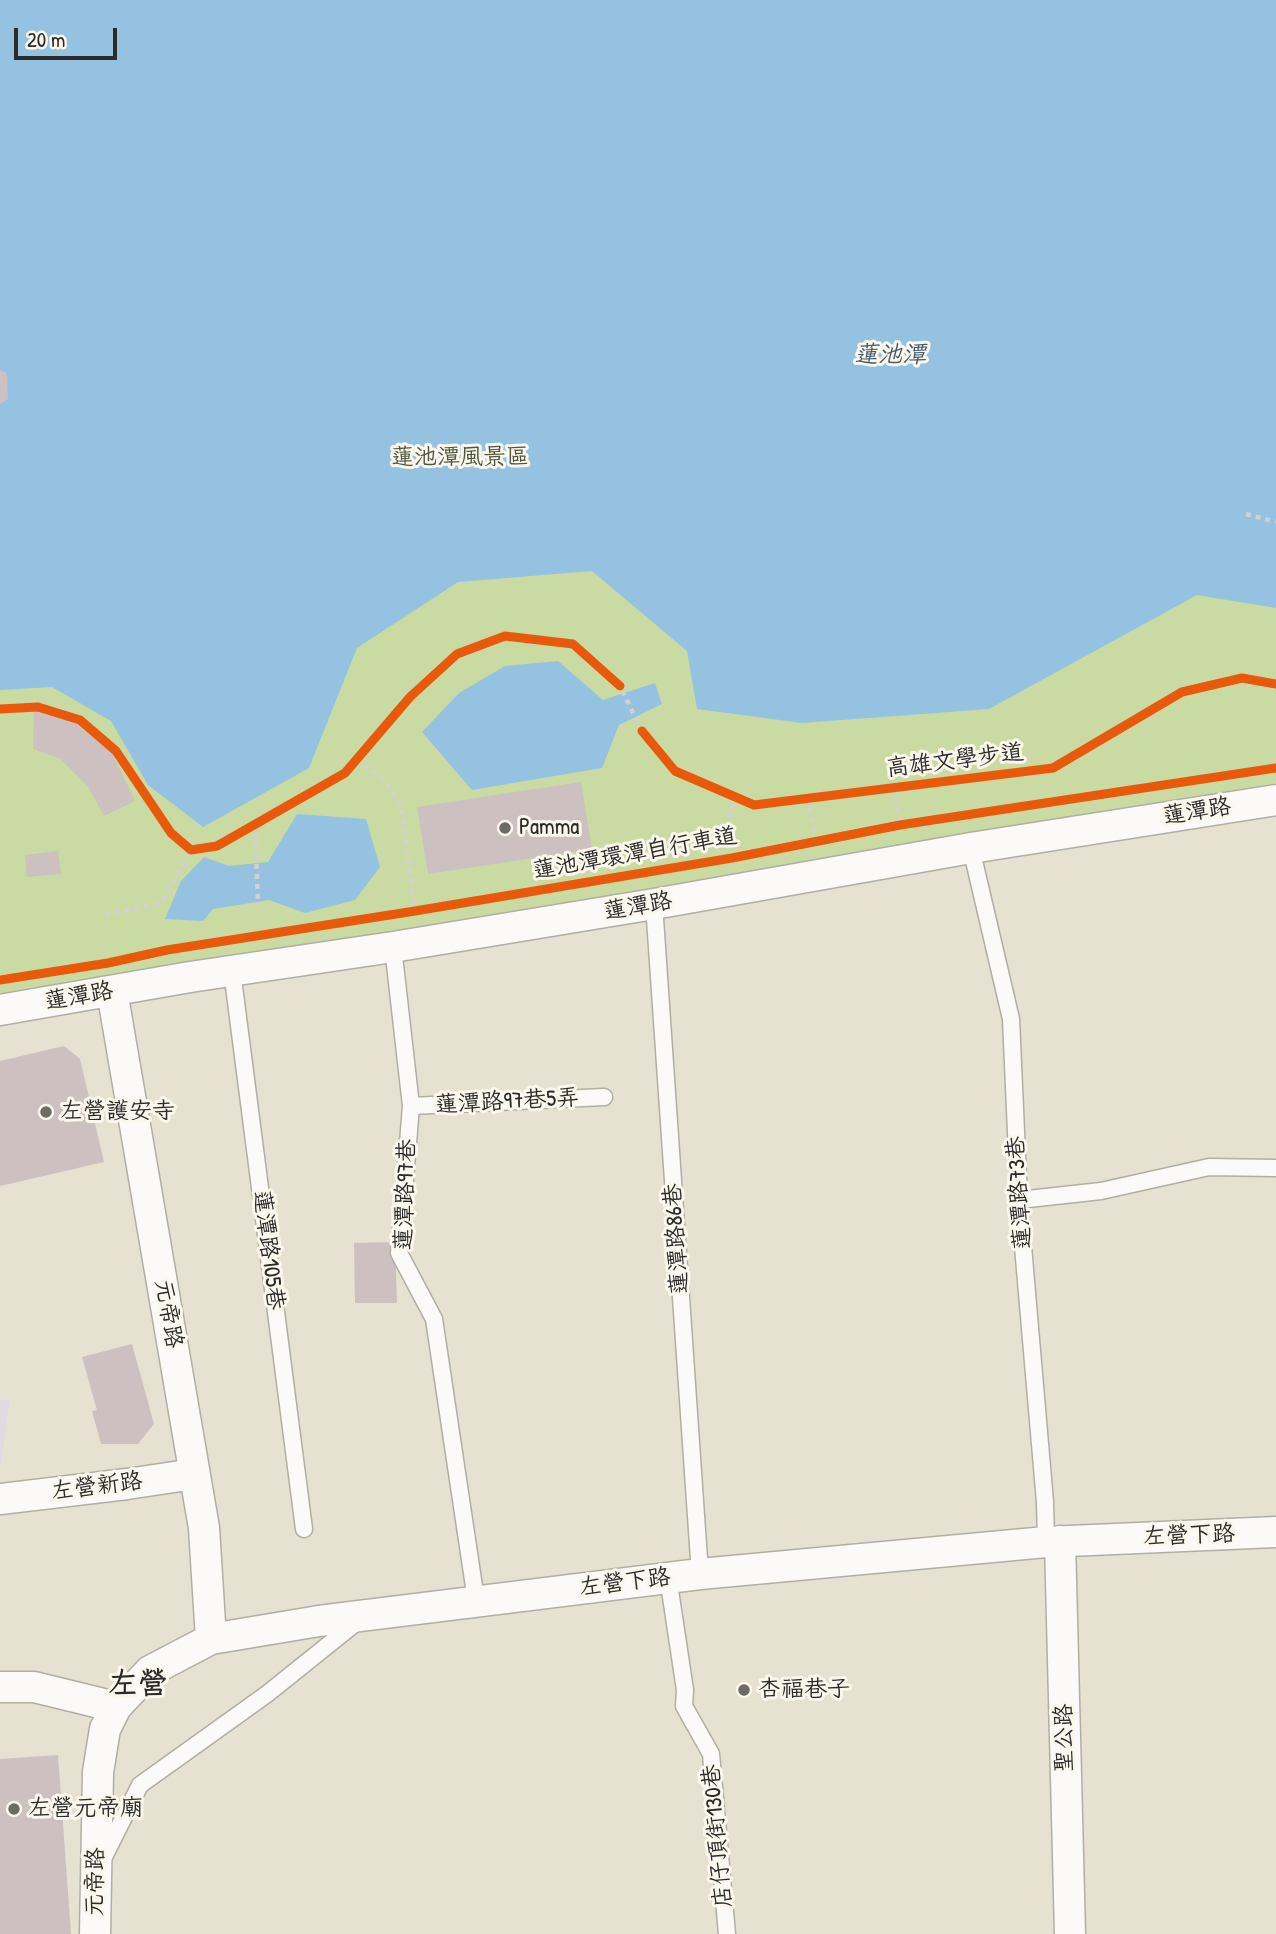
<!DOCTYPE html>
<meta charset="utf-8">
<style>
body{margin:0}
#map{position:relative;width:1276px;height:1934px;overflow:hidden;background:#e6e1d1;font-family:"Patrick Hand",sans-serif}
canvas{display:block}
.scale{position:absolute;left:14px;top:28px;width:103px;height:32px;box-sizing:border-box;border:4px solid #2b2b2b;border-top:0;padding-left:9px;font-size:21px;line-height:24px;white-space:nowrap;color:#2b2b2b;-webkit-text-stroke:5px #fbf7ec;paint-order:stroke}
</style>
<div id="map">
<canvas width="1276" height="1934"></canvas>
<div class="scale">20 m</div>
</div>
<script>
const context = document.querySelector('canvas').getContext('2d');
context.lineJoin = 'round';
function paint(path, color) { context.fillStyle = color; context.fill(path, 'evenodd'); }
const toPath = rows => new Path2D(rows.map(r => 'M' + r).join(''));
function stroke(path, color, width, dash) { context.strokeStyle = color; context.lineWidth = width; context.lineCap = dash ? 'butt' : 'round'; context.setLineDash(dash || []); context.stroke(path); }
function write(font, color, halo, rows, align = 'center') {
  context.font = font + ' "Patrick Hand","LXGW WenKai TC",sans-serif'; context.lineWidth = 6; context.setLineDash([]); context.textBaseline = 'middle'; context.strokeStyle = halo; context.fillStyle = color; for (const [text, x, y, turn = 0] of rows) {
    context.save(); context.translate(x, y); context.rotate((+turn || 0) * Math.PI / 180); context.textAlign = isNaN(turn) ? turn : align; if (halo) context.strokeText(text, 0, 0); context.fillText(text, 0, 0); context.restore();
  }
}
const built = toPath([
 [10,1399,0,1469,0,1400]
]);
const green = toPath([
 [0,0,1276,0,1276,783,0,998]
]);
const water = toPath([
 [0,0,1276,0,1276,608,1197,595,989,709,802,723,697,709,687,651,592,571,458,582,357,648,309,768,203,827,148,785,111,721,52,687,0,690],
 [558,661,603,700,655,683,662,704,619,725,602,768,472,790,422,732,459,693,505,666],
 [297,814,366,819,380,867,355,900,305,913,269,900,213,909,203,921,165,919,181,881,204,857,229,866,268,862]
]);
const building = toPath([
 [0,370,7,373,8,399,0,404],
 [34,711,74,722,112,753,135,801,104,816,88,786,59,758,33,749],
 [581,782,592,849,428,874,417,807],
 [58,851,61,874,27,877,25,855],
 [64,1046,80,1059,104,1162,0,1186,0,1061],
 [395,1242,397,1303,355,1303,354,1243],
 [132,1344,154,1424,138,1444,101,1444,92,1411,97,1410,82,1357],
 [58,1755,71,1934,0,1934,0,1759]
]);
const path = toPath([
 [1246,514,1276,522],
 [0,709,38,707,80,720,116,751,171,833,191,850,217,846,345,773,410,697,457,654,505,636,573,644,620,686,642,731,675,771,754,805,1053,768,1182,692,1242,678,1276,684],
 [355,760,385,781,401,805,415,911],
 [893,787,900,825],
 [807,798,816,841],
 [255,824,258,905],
 [732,858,727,828,734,796],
 [105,915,162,902,191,850]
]);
const service = toPath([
 [971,848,1011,1019,1019,1200,1045,1502,1046,1542],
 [654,904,700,1574],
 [393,947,411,1106,399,1253,434,1319,476,1600],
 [232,971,304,1529],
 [411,1106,604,1097],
 [1019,1200,1101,1191,1209,1167,1276,1168],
 [668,1577,685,1690,684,1706,711,1754,727,1934],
 [103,1859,140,1785,267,1694,358,1621]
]);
const minor = toPath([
 [112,991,204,1528,211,1639],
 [0,1010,190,977,393,947,654,904,971,848,1276,800],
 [0,1499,127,1484,194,1474],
 [1060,1541,1070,1934],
 [0,1687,34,1687,116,1707,150,1671,211,1639,319,1621,700,1574,1046,1542,1276,1532],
 [95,1934,98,1772,105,1729,116,1707]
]);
const cycleway = toPath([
 [0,709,38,707,80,720,116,751,171,833,191,850,217,846,345,773,410,697,457,654,505,636,573,644,620,686],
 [642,731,675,771,754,805,1053,768,1182,692,1242,678,1276,684],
 [0,980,108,963,167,950,415,911,732,858,900,825,1276,768]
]);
const markers = [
 [505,828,7,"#6c6b65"],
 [46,1112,7,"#6c6b65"],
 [744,1690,7,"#6c6b65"],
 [14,1809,7,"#6c6b65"]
];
const parkNames = [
 ["蓮池潭風景區",460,458]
];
const streetNames = [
 ["高雄文學步道",955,761,-7],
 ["蓮潭路",1197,812,-9],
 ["蓮池潭環潭自行車道",635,854,-10],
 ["蓮潭路",638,907,-10],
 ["蓮潭路",79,997,-10],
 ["蓮潭路97巷5弄",507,1102,-3],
 ["蓮潭路73巷",1020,1193,-94],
 ["蓮潭路97巷",406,1195,-88],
 ["蓮潭路86巷",677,1239,-94],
 ["蓮潭路105巷",268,1250,83],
 ["元帝路",168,1314,80],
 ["左營新路",97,1487,-7],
 ["左營下路",1189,1536,-2],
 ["左營下路",625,1583,-7],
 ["聖公路",1065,1738,-91],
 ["店仔頂街130巷",718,1836,-95],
 ["元帝路",96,1882,-89]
];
const poiNames = [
 ["Pamma",519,828],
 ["左營護安寺",60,1112],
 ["杏福巷子",758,1690],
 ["左營元帝廟",28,1809]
];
const waterNames = [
 ["蓮池潭",890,356]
];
const districtNames = [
 ["左營",138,1685]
];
paint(built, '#e4d9e3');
paint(green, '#cadaa3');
paint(water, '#95c2e0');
paint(building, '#ccc0c1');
stroke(service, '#b1aea4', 19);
stroke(minor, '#b1aea4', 33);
stroke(path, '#d2d1cd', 4.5, [5, 5]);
stroke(service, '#fbfaf8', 16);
stroke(minor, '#fbfaf8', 30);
stroke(cycleway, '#e8590c', 9);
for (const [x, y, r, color] of markers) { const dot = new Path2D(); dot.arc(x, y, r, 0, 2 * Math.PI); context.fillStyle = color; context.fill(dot); stroke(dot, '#fbf7ec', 2.5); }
write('23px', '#4d5640', '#fbf7ec', parkNames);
write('23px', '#2b2b2b', '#fbf7ec', streetNames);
write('23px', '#2b2b2b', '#fbf7ec', poiNames, 'left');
write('italic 24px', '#445b6d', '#fbf7ec', waterNames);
write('bold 30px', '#2b2b2b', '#fbf7ec', districtNames);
</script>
